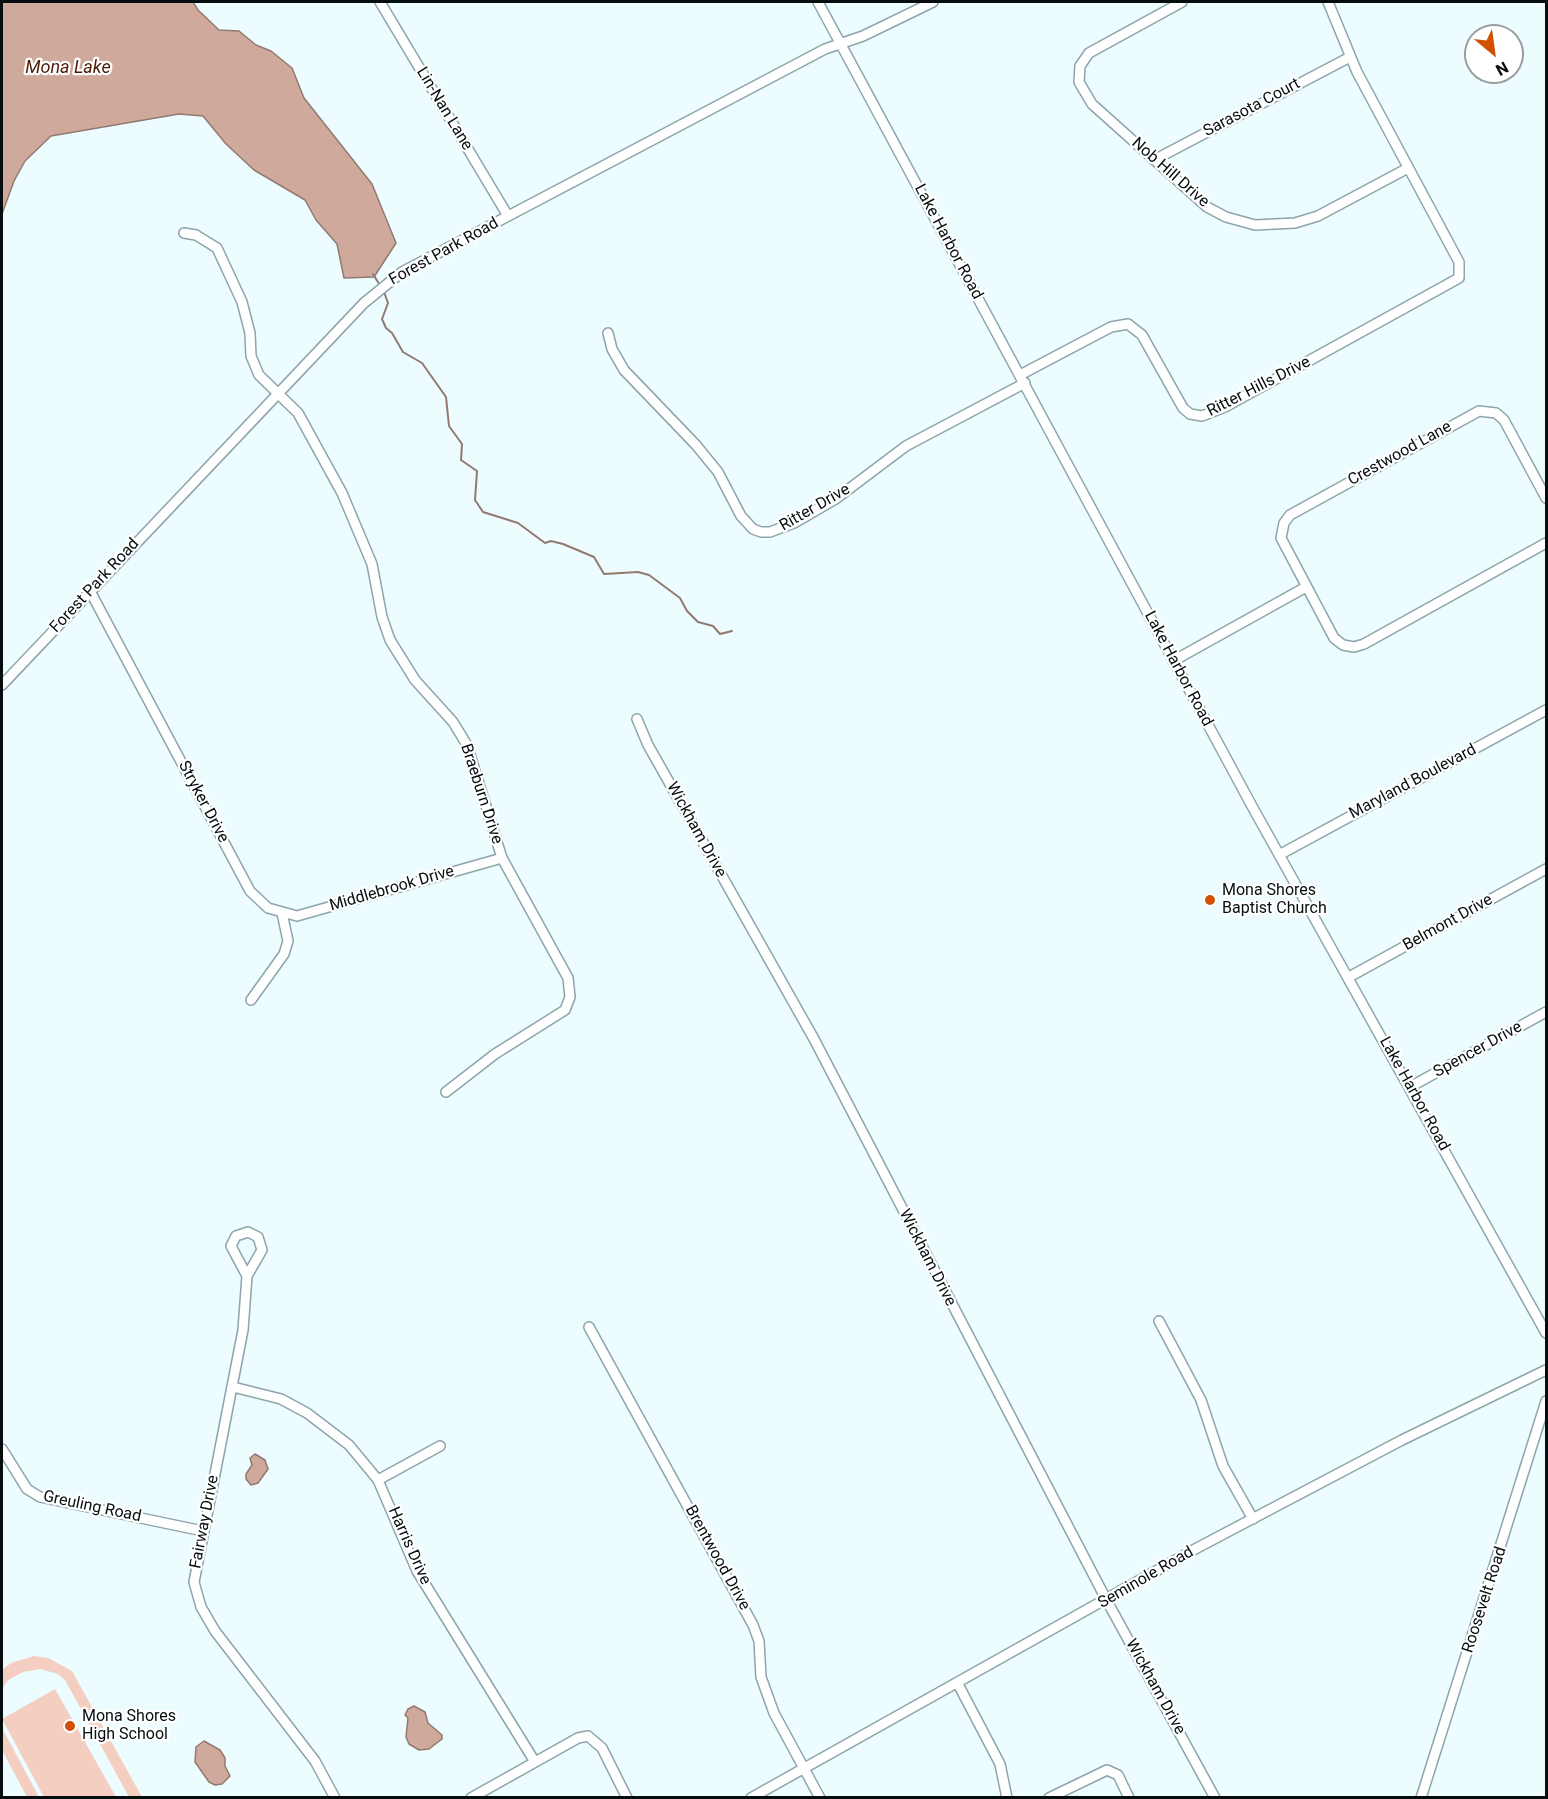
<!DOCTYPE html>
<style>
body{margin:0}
#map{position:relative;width:1548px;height:1799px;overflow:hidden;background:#ecfcff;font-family:Roboto,sans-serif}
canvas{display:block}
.frame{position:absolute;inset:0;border:3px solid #050d0f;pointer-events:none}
.north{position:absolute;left:1464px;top:24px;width:60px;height:60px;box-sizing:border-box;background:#fff;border:2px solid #9b9e9f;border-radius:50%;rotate:151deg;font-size:16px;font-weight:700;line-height:24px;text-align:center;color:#050d0f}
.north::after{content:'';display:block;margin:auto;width:21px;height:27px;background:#d34f03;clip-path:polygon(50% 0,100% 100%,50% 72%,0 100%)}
</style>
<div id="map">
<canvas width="1548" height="1799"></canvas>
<div class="frame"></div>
<div class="north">N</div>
</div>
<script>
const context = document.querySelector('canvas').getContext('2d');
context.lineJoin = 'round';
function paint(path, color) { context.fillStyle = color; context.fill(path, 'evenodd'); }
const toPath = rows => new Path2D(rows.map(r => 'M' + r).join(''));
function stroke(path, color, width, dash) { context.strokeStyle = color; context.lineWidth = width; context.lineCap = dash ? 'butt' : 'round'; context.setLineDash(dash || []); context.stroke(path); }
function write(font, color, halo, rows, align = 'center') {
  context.font = font + ' Roboto,sans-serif'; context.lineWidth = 4.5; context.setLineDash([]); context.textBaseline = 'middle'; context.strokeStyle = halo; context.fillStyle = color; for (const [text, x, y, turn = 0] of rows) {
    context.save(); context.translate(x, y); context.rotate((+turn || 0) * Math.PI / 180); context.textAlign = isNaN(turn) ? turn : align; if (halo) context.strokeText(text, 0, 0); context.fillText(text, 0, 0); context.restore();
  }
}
const green = toPath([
 [34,1656,48,1658,72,1671,142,1797,129,1797,65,1680,58,1674,40,1669,23,1672,8,1680,2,1689,2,1670,11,1663],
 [55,1689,116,1797,44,1797,2,1719],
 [2,1728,39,1797,27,1797,2,1750]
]);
const water = toPath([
 [2,2,193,2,198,10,219,30,239,31,256,45,271,51,292,68,304,98,372,184,396,243,374,277,344,278,337,244,316,220,305,200,254,170,226,144,203,116,179,114,51,136,25,161,14,181,2,214,2,2],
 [255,1454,265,1460,268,1469,258,1483,251,1485,246,1479,246,1474,252,1465,250,1458,255,1454],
 [414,1706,425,1712,428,1723,442,1735,442,1739,429,1749,419,1750,409,1744,406,1737,408,1718,405,1715,408,1709,414,1706],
 [204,1741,220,1750,225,1758,225,1766,230,1776,222,1784,215,1785,209,1782,195,1762,196,1747,204,1741]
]);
const stream = toPath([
 [373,274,381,287],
 [384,292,388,303,382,319,386,328,392,333,403,352,422,363,446,397,449,426,462,444,461,460,477,471,475,500,483,512,518,523,545,543,551,541,563,544,594,557,604,574,638,572,649,575,680,598,687,611,698,622,713,626,720,634,732,631]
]);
const minor = toPath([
 [380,2,508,216],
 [818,2,1253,808,1546,1333],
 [1182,2,1089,53,1080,66,1079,82,1092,104,1207,207,1226,217,1255,225,1295,223,1318,216,1408,168],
 [1154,160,1350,57],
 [184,233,196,235,217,248,242,302,250,333,251,356,259,375,298,413,342,493,372,564,382,617,390,640,415,680,453,722,467,745,502,858,568,978,570,997,565,1010,495,1054,446,1092],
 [608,333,612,349,624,370,696,445,718,472,741,516,753,529,761,532,770,532,794,523,837,498,906,446,1025,383],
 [1020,375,1111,327,1128,324,1142,335,1183,408,1190,414,1202,416,1225,407,1459,278,1459,262,1357,72,1328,2],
 [1546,498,1504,420,1496,413,1479,411,1290,515,1284,523,1281,538,1334,638,1343,645,1354,647,1364,644,1546,543],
 [90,591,250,891,268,908,297,916,502,858],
 [1173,661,1306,587],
 [2,685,364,303,402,272,825,49,863,36,933,2],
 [637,719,648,745,814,1039,1107,1601,1215,1798],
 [1279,855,1546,710],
 [1349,977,1546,869],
 [251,1000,284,954,288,941,282,913],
 [1410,1087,1546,1012],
 [247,1276,231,1246,236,1236,248,1232,258,1237,262,1250,247,1276,243,1330,194,1582,201,1607,215,1631,315,1761,335,1798],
 [1159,1321,1201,1400,1223,1466,1253,1519],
 [589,1327,753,1625,759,1641,761,1677,774,1713,820,1798],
 [233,1387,281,1399,307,1413,349,1445,378,1480,417,1571,535,1762],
 [2,1449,27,1489,40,1497,203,1531],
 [378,1480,440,1446],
 [958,1684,1000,1764,1007,1798],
 [471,1798,578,1738,588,1736,602,1748,627,1798],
 [751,1798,1197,1548,1402,1440,1546,1370],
 [1049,1798,1107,1770,1118,1775,1129,1798],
 [1421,1798,1546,1401]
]);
const markers = [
 [1210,900,6,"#d34f03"],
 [70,1726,6,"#d34f03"]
];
const streetNames = [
 ["Sarasota Court",1252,108,-28],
 ["Lin-Nan Lane",444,109,59],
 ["Nob Hill Drive",1170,173,41],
 ["Lake Harbor Road",948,242,62],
 ["Forest Park Road",444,252,-29],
 ["Ritter Hills Drive",1259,387,-27],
 ["Crestwood Lane",1400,454,-29],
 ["Ritter Drive",815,508,-30],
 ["Forest Park Road",95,586,-47],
 ["Lake Harbor Road",1178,669,62],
 ["Maryland Boulevard",1413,782,-28],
 ["Braeburn Drive",481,794,72],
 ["Stryker Drive",203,802,62],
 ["Wickham Drive",696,830,61],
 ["Middlebrook Drive",392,889,-16],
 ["Belmont Drive",1448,923,-29],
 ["Spencer Drive",1478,1050,-29],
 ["Lake Harbor Road",1414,1094,61],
 ["Wickham Drive",927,1258,63],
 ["Greuling Road",92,1507,12],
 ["Fairway Drive",205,1522,-79],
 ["Harris Drive",409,1546,66],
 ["Brentwood Drive",717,1558,61],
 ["Seminole Road",1146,1578,-30],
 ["Roosevelt Road",1485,1600,-72],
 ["Wickham Drive",1155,1687,61]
];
const poiNames = [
 ["Mona Shores",1222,891],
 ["Baptist Church",1222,909],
 ["Mona Shores",82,1717],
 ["High School",82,1735]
];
const waterNames = [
 ["Mona Lake",68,68]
];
paint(green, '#f4cec0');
paint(water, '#cfa99b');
stroke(water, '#927a71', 1.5);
stroke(stream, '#927a71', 2);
stroke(minor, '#8da5aa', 12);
stroke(minor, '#fff', 9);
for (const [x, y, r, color] of markers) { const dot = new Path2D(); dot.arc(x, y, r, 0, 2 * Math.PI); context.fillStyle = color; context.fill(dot); stroke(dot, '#fff', 2); }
write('16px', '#050d0f', '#fff', streetNames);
write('16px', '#050d0f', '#fff', poiNames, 'left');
write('italic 18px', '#4d1d08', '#fff', waterNames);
</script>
